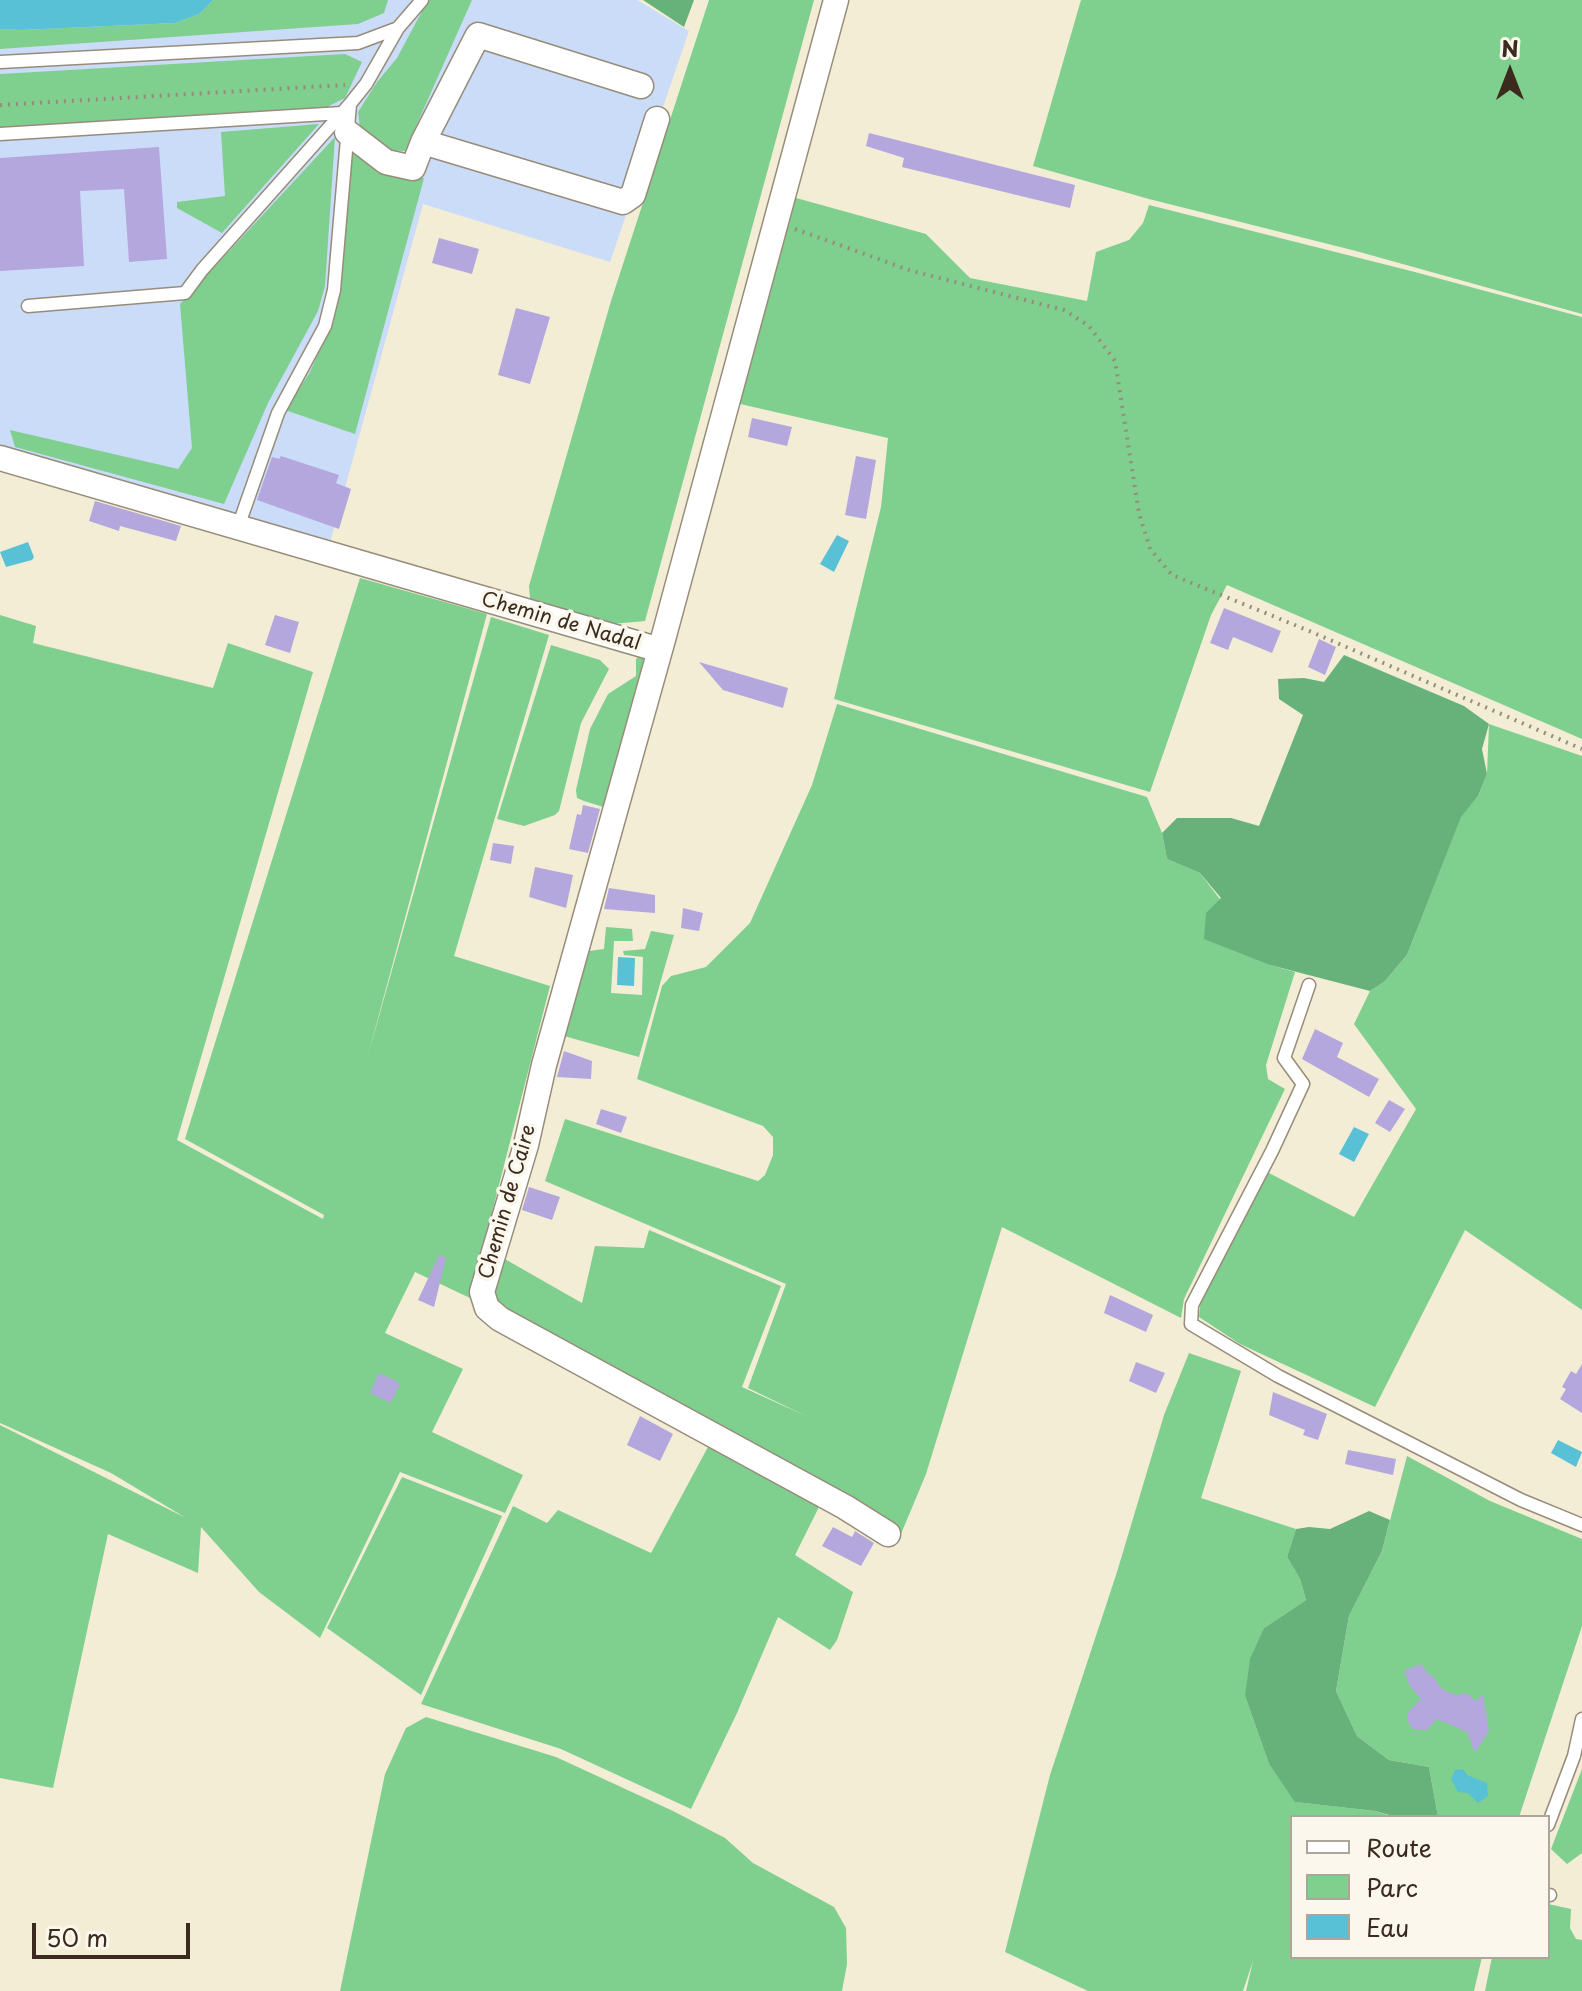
<!DOCTYPE html>
<style>
body{margin:0}
#map{position:relative;width:1582px;height:1991px;overflow:hidden;background:#f3edd6;font-family:"Playpen Sans",sans-serif}
canvas{display:block}
.legend{position:absolute;left:1290px;top:1815px;width:260px;height:144px;box-sizing:border-box;background:#fbf7ec;border:2px solid #aea59a;margin:0;padding:10px 14px;list-style:none;font-size:24px;color:#3b2a1e}
.legend li{display:flex;align-items:center;gap:16px;height:40px}
.legend b{width:40px;border:2px solid #aea59a}
.north{position:absolute;left:1470px;top:32px;width:80px;height:80px;-webkit-text-stroke:6px #fbf7ec;paint-order:stroke;rotate:0deg;font-size:22px;font-weight:700;line-height:32px;text-align:center;color:#3b2a1e}
.north::after{content:'';display:block;margin:auto;width:28px;height:36px;background:#3b2a1e;clip-path:polygon(50% 0,100% 100%,50% 72%,0 100%)}
.scale{position:absolute;left:32px;top:1923px;width:158px;height:36px;box-sizing:border-box;border:4px solid #3b2a1e;border-top:0;padding-left:10px;font-size:24px;line-height:28px;white-space:nowrap;color:#3b2a1e;-webkit-text-stroke:6px #fbf7ec;paint-order:stroke}
</style>
<div id="map">
<canvas width="1582" height="1991"></canvas>
<ul class="legend">
<li><b style="height:10px;background:#fff"></b>Route</li>
<li><b style="height:22px;background:#7fcf8f"></b>Parc</li>
<li><b style="height:22px;background:#59c1d5"></b>Eau</li>
</ul>
<div class="north">N</div>
<div class="scale">50 m</div>
</div>
<script>
const context = document.querySelector('canvas').getContext('2d');
context.lineJoin = 'round';
function paint(path, color) { context.fillStyle = color; context.fill(path, 'evenodd'); }
const toPath = rows => new Path2D(rows.map(r => 'M' + r).join(''));
function stroke(path, color, width, dash) { context.strokeStyle = color; context.lineWidth = width; context.lineCap = dash ? 'butt' : 'round'; context.setLineDash(dash || []); context.stroke(path); }
function write(font, color, halo, rows, align = 'center') {
  context.font = font + ' "Playpen Sans",sans-serif'; context.lineWidth = 7; context.setLineDash([]); context.textBaseline = 'middle'; context.strokeStyle = halo; context.fillStyle = color; for (const [text, x, y, turn = 0] of rows) {
    context.save(); context.translate(x, y); context.rotate((+turn || 0) * Math.PI / 180); context.textAlign = isNaN(turn) ? turn : align; if (halo) context.strokeText(text, 0, 0); context.fillText(text, 0, 0); context.restore();
  }
}
const built = toPath([
 [0,0,637,0,689,31,610,262,423,204,329,546,0,452]
]);
const green = toPath([
 [213,0,388,0,384,13,358,24,0,49,0,29,21,30,175,23,199,14],
 [428,0,472,0,405,151,383,150,360,128,358,112,377,82,397,58],
 [709,0,814,0,645,621,612,624,530,599,529,586,611,301],
 [1081,0,1582,0,1582,314,1356,251,1149,199,1033,166],
 [345,54,362,62,345,98,327,107,0,128,0,74],
 [319,124,222,233,177,208,177,202,225,196,221,132],
 [335,137,325,286,318,311,268,403,224,504,15,447,10,430,178,469,192,448,180,304],
 [351,149,378,173,409,174,424,178,355,434,285,410,310,372,334,318,341,290],
 [789,196,926,234,970,278,1087,301,1096,252,1129,240,1143,223,1149,205,1411,271,1582,317,1582,739,1227,585,1211,615,1150,792,834,699,881,507,888,438,736,403],
 [360,578,487,614,367,1059,491,617,549,635,454,956,550,986,470,1298,415,1272,385,1333,463,1369,432,1432,523,1475,505,1513,400,1472,320,1638,259,1592,201,1527,198,1573,108,1534,53,1788,0,1778,0,1425,186,1518,111,1473,0,1423,0,615,36,626,33,643,213,688,228,643,313,672,177,1140,323,1219,324,1215,185,1139],
 [551,645,600,660,609,669,581,723,559,811,555,815,524,826,497,819],
 [642,653,655,655,610,809,584,801,577,798,576,790,590,729,608,694,636,676,636,659],
 [837,704,1147,797,1162,833,1167,859,1200,873,1270,965,1295,972,1266,1065,1268,1079,1285,1089,1184,1299,1181,1318,1002,1227,926,1474,901,1534,859,1508,494,1306,492,1281,503,1258,582,1303,595,1246,644,1248,649,1230,781,1286,742,1387,806,1416,748,1388,786,1284,545,1181,565,1119,758,1181,765,1175,773,1155,773,1137,763,1126,637,1079,662,986,671,976,706,967,750,923,812,785],
 [1489,724,1582,756,1582,1310,1465,1230,1375,1407,1240,1344,1199,1317,1201,1297,1267,1172,1354,1217,1416,1109,1354,1024,1370,991,1384,982,1407,955,1461,816,1478,796,1487,774],
 [606,927,632,929,633,941,614,941,611,993,642,995,643,957,624,955,623,951,645,949,651,931,674,935,639,1057,564,1036,589,951,604,949],
 [1189,1353,1241,1371,1201,1498,1296,1529,1287,1557,1300,1579,1306,1600,1264,1628,1245,1696,1269,1764,1296,1802,1375,1811,1394,1817,1292,1817,1292,1957,1482,1957,1474,1991,1246,1991,1253,1961,1243,1991,1088,1991,1005,1952,1050,1775,1117,1572,1164,1415],
 [709,1445,821,1503,795,1555,853,1592,837,1640,830,1650,778,1617,737,1713,691,1809,561,1749,421,1704,513,1506,547,1523,558,1510,651,1553],
 [1407,1456,1490,1501,1582,1539,1582,1626,1519,1817,1438,1817,1429,1767,1389,1760,1357,1736,1336,1691,1349,1616,1382,1551],
 [402,1477,502,1516,421,1695,327,1628],
 [426,1717,556,1757,673,1811,725,1838,753,1863,834,1907,846,1928,847,1964,842,1991,340,1991,385,1774,406,1728],
 [1582,1769,1582,1853,1567,1864,1551,1849],
 [1548,1904,1571,1909,1570,1928,1576,1939,1582,1940,1582,1991,1485,1991,1492,1957,1548,1957]
]);
const forest = toPath([
 [643,0,694,0,684,27],
 [1344,655,1464,706,1489,724,1482,749,1487,774,1478,796,1461,817,1407,955,1384,982,1370,991,1270,965,1204,939,1206,913,1221,898,1200,873,1167,859,1162,833,1177,818,1231,818,1259,826,1303,715,1279,699,1278,679,1304,678,1324,682],
 [1369,1511,1390,1520,1382,1551,1349,1616,1336,1691,1357,1736,1389,1760,1429,1767,1438,1817,1396,1817,1375,1811,1295,1802,1269,1764,1245,1696,1250,1659,1264,1628,1306,1600,1300,1579,1287,1557,1296,1529,1309,1527,1330,1529]
]);
const water = toPath([
 [0,0,213,0,199,14,175,23,21,30,0,29],
 [837,535,849,541,834,572,820,564],
 [28,542,34,557,32,560,6,567,0,552],
 [618,957,635,958,634,986,617,985],
 [1354,1127,1369,1134,1354,1162,1339,1154],
 [1558,1440,1582,1452,1576,1467,1551,1453],
 [1463,1769,1467,1775,1487,1783,1488,1796,1478,1803,1468,1793,1458,1792,1451,1779,1455,1770]
]);
const building = toPath([
 [869,133,1075,185,1070,208,902,167,904,158,866,146],
 [159,147,167,259,129,262,124,189,80,191,84,266,0,271,0,158],
 [439,238,479,249,472,274,432,263],
 [516,308,550,317,530,384,498,375],
 [752,418,792,427,787,446,748,437],
 [281,456,339,475,336,483,351,489,339,529,257,500,272,457,279,459],
 [856,456,876,460,866,519,845,515],
 [95,501,181,526,176,541,120,526,119,531,89,521],
 [1224,608,1281,631,1272,653,1233,637,1228,650,1210,643],
 [275,615,299,622,290,653,265,645],
 [1319,639,1336,647,1325,675,1308,667],
 [699,662,788,688,783,708,723,690],
 [583,805,600,809,588,853,569,849,577,814,581,815],
 [493,843,514,846,511,864,490,860],
 [535,867,573,875,566,908,529,897],
 [609,888,655,895,655,913,604,909],
 [683,908,703,913,699,931,681,928],
 [1315,1029,1343,1043,1337,1057,1379,1079,1369,1097,1302,1059],
 [564,1051,592,1061,591,1079,557,1077],
 [1389,1100,1405,1109,1390,1132,1375,1123],
 [601,1109,627,1117,621,1133,596,1124],
 [529,1187,560,1197,552,1220,522,1210],
 [439,1255,446,1258,434,1307,418,1300],
 [1110,1295,1153,1315,1146,1332,1104,1313],
 [1136,1362,1165,1373,1156,1393,1129,1381],
 [1582,1364,1582,1413,1560,1399,1566,1389,1562,1387,1571,1371,1576,1374],
 [379,1373,400,1383,391,1403,370,1393],
 [1273,1392,1327,1414,1318,1440,1303,1435,1305,1430,1269,1415],
 [640,1416,673,1434,660,1461,627,1445],
 [1348,1450,1396,1459,1393,1475,1345,1464],
 [833,1527,852,1537,855,1531,874,1543,861,1566,822,1546],
 [1421,1664,1429,1675,1432,1675,1441,1688,1448,1692,1456,1695,1466,1693,1476,1701,1483,1694,1489,1731,1475,1753,1467,1732,1437,1719,1427,1730,1414,1730,1408,1722,1408,1712,1421,1699,1410,1686,1404,1671]
]);
const path = toPath([
 [0,105,345,85],
 [795,229,912,271,1064,310,1089,326,1115,361,1139,513,1150,549,1172,575,1307,630,1582,749]
]);
const service = toPath([
 [0,62,358,43,398,28,422,0],
 [0,134,342,113],
 [28,306,185,293,202,270,350,104,366,84,398,28],
 [238,527,278,413,325,326,334,290,350,104],
 [1309,985,1284,1058,1303,1084,1272,1151,1192,1305,1191,1324,1278,1376,1521,1500,1582,1525],
 [1548,1825,1574,1756,1582,1719],
 [1548,1895,1550,1895]
]);
const minor = toPath([
 [836,0,662,643,544,1065,526,1145,482,1292,487,1308,500,1319,845,1507,888,1534],
 [347,132,386,162,413,168,423,142,623,202,633,195,657,119],
 [423,142,478,35,641,86],
 [0,458,660,650]
]);
const streetNames = [
 ["Chemin de Nadal",561,622,16],
 ["Chemin de Caire",508,1202,-74]
];
paint(built, '#cbdcf9');
paint(green, '#7fcf8f');
paint(forest, '#67b27a');
paint(water, '#59c1d5');
paint(building, '#b4a7de');
stroke(service, '#978c7a', 15);
stroke(minor, '#978c7a', 27);
stroke(path, '#978c7a', 4, [2, 6]);
stroke(service, '#fff', 12);
stroke(minor, '#fff', 24);
write('20px', '#3b2a1e', '#fbf7ec', streetNames);
</script>
